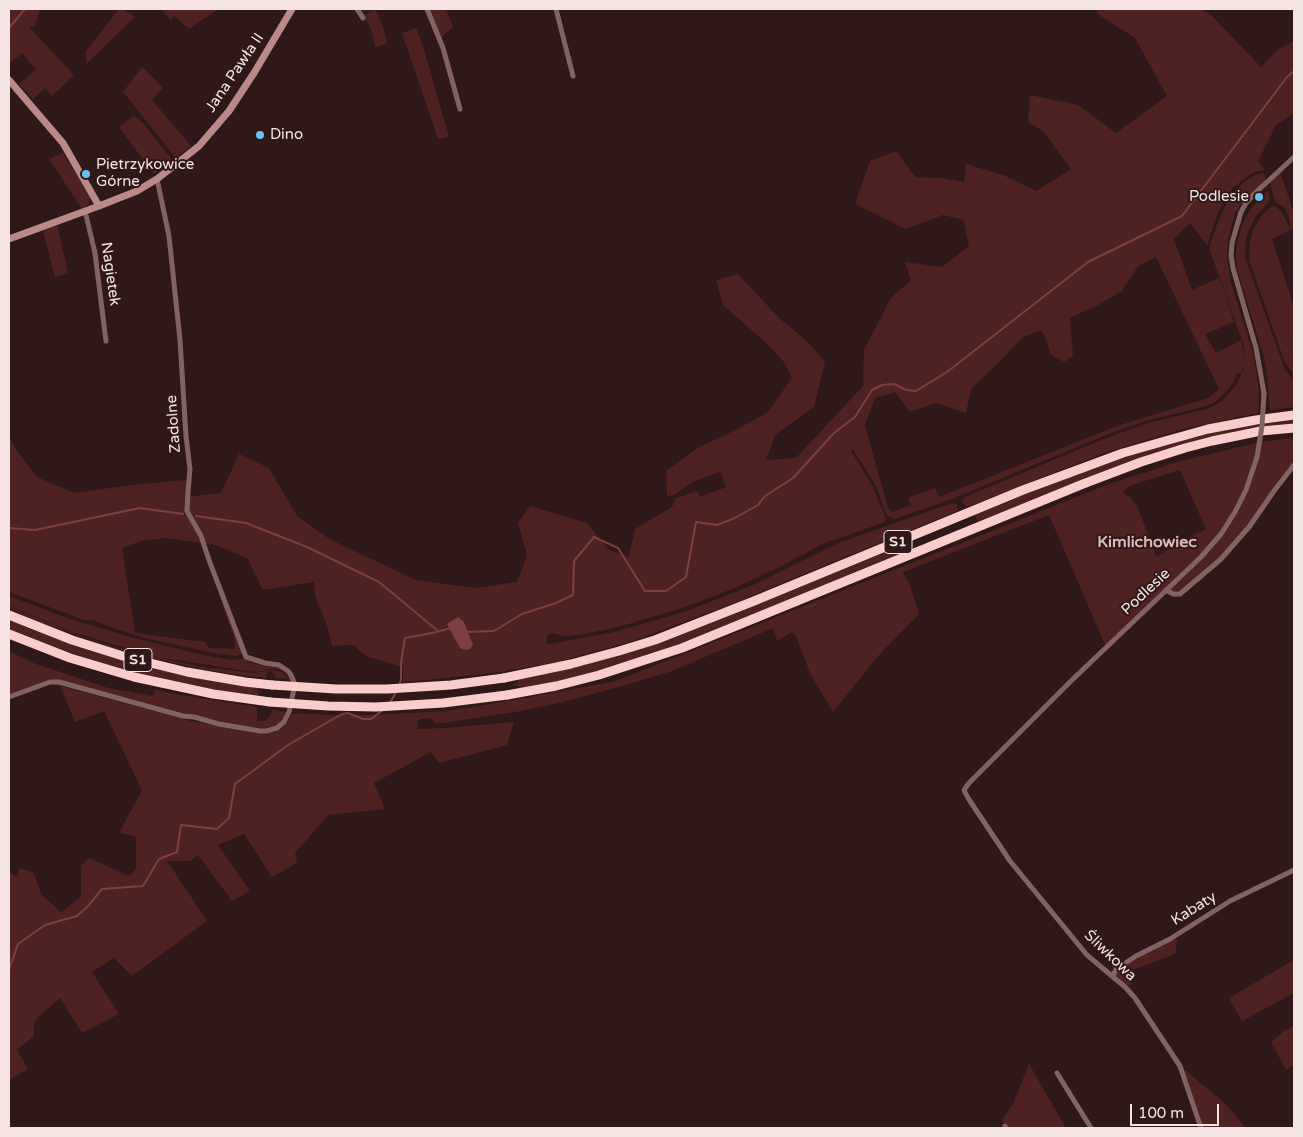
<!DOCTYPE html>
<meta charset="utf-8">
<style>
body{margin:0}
#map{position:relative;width:1303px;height:1137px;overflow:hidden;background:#2f1918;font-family:"Varela Round",sans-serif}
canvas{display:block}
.frame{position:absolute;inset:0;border:10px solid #f4e4e2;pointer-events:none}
.scale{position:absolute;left:1130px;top:1104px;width:89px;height:22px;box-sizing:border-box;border:2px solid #f4e4e2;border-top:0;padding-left:6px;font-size:15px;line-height:18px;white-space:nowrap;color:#f4e4e2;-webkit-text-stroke:4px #2f1918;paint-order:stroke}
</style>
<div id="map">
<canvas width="1303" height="1137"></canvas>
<div class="frame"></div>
<div class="scale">100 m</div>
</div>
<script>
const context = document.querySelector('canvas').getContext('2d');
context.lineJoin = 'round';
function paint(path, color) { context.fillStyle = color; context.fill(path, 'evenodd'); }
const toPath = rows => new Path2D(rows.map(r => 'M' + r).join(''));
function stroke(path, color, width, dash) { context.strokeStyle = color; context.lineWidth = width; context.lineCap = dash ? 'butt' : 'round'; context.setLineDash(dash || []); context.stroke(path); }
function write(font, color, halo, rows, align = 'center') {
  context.font = font + ' "Varela Round",sans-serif'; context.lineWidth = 4; context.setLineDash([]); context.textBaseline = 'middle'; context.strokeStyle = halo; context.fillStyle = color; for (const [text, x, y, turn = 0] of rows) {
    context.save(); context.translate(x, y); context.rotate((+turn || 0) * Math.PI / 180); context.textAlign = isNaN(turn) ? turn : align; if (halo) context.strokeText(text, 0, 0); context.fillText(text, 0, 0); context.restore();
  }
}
const green = toPath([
 [13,9,40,9,35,26,29,27,74,75,52,96,45,88,33,99,19,84,36,70,22,53,9,64,9,13],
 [119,9,123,9,135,17,86,64,86,51],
 [161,9,216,9,217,10,189,29,174,16,171,20],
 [375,9,383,26,387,44,375,47,372,32,364,16],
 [428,9,446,9,453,27,441,38],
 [1096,9,1201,9,1212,16,1261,67,1277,50,1294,41,1294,113,1276,125,1258,161,1265,170,1255,172,1248,176,1234,187,1227,195,1218,213,1208,242,1208,246,1190,223,1174,239,1192,290,1219,278,1226,297,1234,322,1205,334,1209,341,1216,353,1241,340,1245,358,1244,346,1210,251,1210,244,1220,217,1231,195,1244,182,1253,176,1262,173,1265,175,1265,181,1241,204,1235,213,1228,239,1227,258,1231,283,1253,353,1259,390,1258,413,1183,429,1107,452,967,507,962,502,965,497,1101,440,1148,423,1207,409,1214,406,1223,400,1237,384,1243,371,1243,367,1241,374,1237,373,1233,383,1225,393,1215,402,1206,406,1149,420,1116,431,952,499,895,519,889,517,886,514,875,484,853,450,851,451,872,485,885,516,886,521,885,522,822,544,780,567,732,589,683,608,618,627,580,635,563,636,552,633,549,634,547,637,547,643,550,644,614,632,687,611,753,585,836,544,952,503,957,504,958,510,957,511,734,603,633,641,557,662,500,672,417,681,403,682,403,667,368,657,353,645,332,646,328,628,315,596,314,582,263,590,247,558,215,545,166,538,141,541,122,548,135,633,205,642,209,648,234,649,235,646,235,641,220,599,243,653,237,656,213,653,149,639,115,629,93,620,84,620,9,592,9,437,17,451,37,477,74,493,132,485,186,480,186,497,221,493,239,454,269,468,297,516,331,540,416,580,475,588,517,582,527,555,518,523,530,506,587,523,609,550,629,557,635,529,672,507,676,498,697,491,700,497,726,487,720,472,693,482,674,495,667,496,666,471,699,447,736,430,768,412,792,378,784,362,763,340,723,305,716,280,738,274,779,318,809,343,825,362,814,407,775,435,766,460,796,458,863,386,864,350,891,298,911,280,905,262,942,267,969,246,964,220,943,215,906,229,855,204,870,161,896,151,915,177,941,178,964,182,966,164,1003,175,1036,191,1071,169,1043,131,1028,122,1030,95,1078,105,1116,133,1167,96,1135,38,1099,15],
 [1156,257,1219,389,1208,398,1117,426,939,497,935,488,908,498,911,505,892,512,888,508,865,425,875,398,895,392,910,412,936,403,966,413,971,389,1001,360,1022,338,1041,330,1047,341,1050,354,1064,362,1073,356,1070,318,1098,305,1122,291,1138,266],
 [416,28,423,46,449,137,438,139,402,33],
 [142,67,145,69,163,88,152,100,191,146,176,158,123,92],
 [134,116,143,123,173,161,154,174,119,127],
 [63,153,88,193,90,198,89,203,87,206,82,209,49,159],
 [1280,171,1294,214,1294,228,1272,239,1294,307,1294,375,1284,360,1249,260,1250,242,1253,230,1261,216,1271,207,1274,206,1281,211,1286,220,1289,226,1291,226,1286,209,1275,201,1269,181],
 [1268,190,1270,198,1267,204,1256,216,1249,229,1246,238,1245,257,1285,370,1294,381,1294,407,1270,410,1267,374,1264,357,1242,286,1237,268,1236,258,1237,244,1241,228,1250,210],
 [57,225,68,273,55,277,43,231],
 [1294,419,1294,423,1266,426,1186,444,1162,451,1118,466,980,522,978,522,975,515,1046,485,1141,452,1212,432,1255,424],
 [1294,438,1294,465,1221,559,1180,594,1166,590,1106,647,1049,515,903,572,909,583,919,614,879,655,833,712,810,673,796,636,792,632,777,641,773,628,672,671,626,685,559,703,521,711,443,723,435,723,430,718,421,719,418,721,417,729,445,728,514,722,507,745,439,763,431,752,374,783,385,809,328,815,295,853,297,863,272,877,244,834,218,845,250,891,232,901,198,855,190,861,167,861,207,921,132,976,114,958,92,972,119,1014,82,1033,60,998,38,1017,34,1024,34,1036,17,1050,28,1069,9,1080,9,872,17,877,20,868,34,873,41,894,61,912,81,897,81,866,89,858,129,876,136,869,136,836,119,833,142,790,104,711,75,722,60,686,191,721,262,734,274,732,280,729,288,722,292,713,331,715,372,715,447,711,508,701,616,681,1109,484,1177,462,1260,442],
 [1180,470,1206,529,1192,536,1156,557,1152,544,1137,506,1130,497,1123,493,1128,487,1138,483],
 [904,543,907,543,910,550,905,553,675,646,604,670,556,682,519,689,519,686,513,685,513,684,518,683,518,680,556,672,612,657],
 [9,596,64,617,130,637,194,653,230,660,243,659,255,664,279,668,284,670,287,673,291,679,289,680,286,672,279,669,270,669,258,672,246,671,158,657,196,666,254,673,272,670,278,671,284,673,288,679,275,678,274,674,271,671,267,672,266,678,239,675,197,668,148,657,114,648,35,620,9,608,9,607,82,636,114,647,151,656,73,632,9,606],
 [9,619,221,682,258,688,258,691,262,691,261,693,258,694,258,697,218,691,146,676,79,656,9,629],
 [9,651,33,663,108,688,153,696,155,689,169,693,219,701,257,707,257,721,264,721,268,718,271,715,272,710,287,712,281,722,275,726,263,728,241,726,183,713,74,684,53,680,9,695],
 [1175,935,1177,942,1175,954,1130,971,1132,984,1125,987,1113,976,1116,969],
 [1294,960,1294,993,1242,1021,1229,998],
 [1294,1026,1294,1065,1286,1070,1271,1042,1284,1031],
 [1029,1064,1066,1128,1008,1128,1002,1120,1013,1104],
 [1180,1066,1226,1104,1246,1128,1201,1128]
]);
const water = toPath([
 [458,617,464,622,473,645,470,649,465,650,460,648,447,624]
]);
const stream = toPath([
 [9,28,25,9],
 [196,516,246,523,307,547,379,582,438,631],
 [9,528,35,530,140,508,183,514],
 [467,632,494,631,522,614,556,603,573,595,574,561,594,537,618,548,645,591,666,591,686,577,696,522,717,525,735,518,758,505,765,496,793,478,834,433,855,417,872,390,882,385,894,384,906,390,916,391,947,372,1088,262,1182,216,1287,77,1294,71],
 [399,685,401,680,401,663,405,638,432,633,451,628],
 [390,703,396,692],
 [9,970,18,944,45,925,77,916,88,906,102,889,143,886,159,859,177,852,181,825,217,829,229,818,235,784,288,745,342,714,348,713,363,719,371,719,383,710],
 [9,996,9,1001]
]);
const street = toPath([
 [357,9,363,18],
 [427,9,443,48,460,109],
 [556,9,573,76],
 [85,211,95,253,106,341],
 [1264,393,1256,348,1233,268,1231,256,1232,243,1241,212,1246,203,1253,195,1294,157],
 [1166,590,1173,594,1180,594,1221,559,1249,527,1274,491,1294,465],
 [9,697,50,682,59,682,183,716,194,717,219,724,260,731,266,731,277,728,284,722,289,712,294,689,294,682,291,675,288,671,279,665,265,663,246,657,209,560,201,536,187,511,188,492,190,469,186,436,180,340,169,236,157,179],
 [1113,976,1116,969,1136,956,1170,939,1230,901,1294,870],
 [1057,1073,1091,1128],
 [1005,1126,1006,1128],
 [1201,1128,1180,1066,1135,998,1125,987,1087,955,1010,861,968,798,964,790,969,783,1071,681,1201,557,1221,534,1235,512,1246,490,1257,457]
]);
const secondary = toPath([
 [9,80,63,143,99,206],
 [9,239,99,206,137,191,157,179,199,146,229,111,254,73,292,9]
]);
const highway = toPath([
 [9,615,72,640,126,657,187,672,245,682,272,685],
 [9,634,70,658,134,677,213,694,270,702],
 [504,678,571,664,619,651,655,640,754,601,1023,490,1123,453,1165,441,1208,429,1256,420,1294,415],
 [507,695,556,686,599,675,682,648,1083,484,1141,462,1185,448,1212,441,1261,431,1294,428]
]);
const streetBridge = toPath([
 [1257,457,1262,426,1264,393]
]);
const highwayBridge = toPath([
 [272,685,336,689,387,689,451,685,504,678],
 [270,702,328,706,376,707,443,703,507,695]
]);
const markers = [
 [260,135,5,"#69c3f1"],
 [86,174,5,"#69c3f1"],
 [1259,197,5,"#69c3f1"]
];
const shields = [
 [898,542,28],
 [138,660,28]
];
const shieldNames = [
 ["S1",898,542],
 ["S1",138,660]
];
const streetNames = [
 ["Jana Pawła II",235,73,-56],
 ["Nagietek",110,274,82],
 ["Zadolne",174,424,-94],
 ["Podlesie",1146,592,-43],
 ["Kabaty",1194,909,-32],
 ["Śliwkowa",1110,956,44]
];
const poiNames = [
 ["Dino",270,135],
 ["Pietrzykowice",96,165],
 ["Górne",96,182],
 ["Podlesie",1249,197,"right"]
];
const neighbourhoodNames = [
 ["Kimlichowiec",1147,543]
];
paint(green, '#4e2221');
paint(water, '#7e403f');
stroke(stream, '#7e403f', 2);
stroke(street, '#816462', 5);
stroke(secondary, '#ba8a88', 7);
stroke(highway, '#f9cdca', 9);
stroke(streetBridge, '#816462', 5);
stroke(highwayBridge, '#f9cdca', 9);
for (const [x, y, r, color] of markers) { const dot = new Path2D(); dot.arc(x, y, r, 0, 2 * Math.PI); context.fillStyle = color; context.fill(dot); stroke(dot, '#2f1918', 2); }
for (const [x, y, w] of shields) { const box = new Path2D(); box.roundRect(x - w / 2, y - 11.5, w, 23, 4); context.fillStyle = '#2f1918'; context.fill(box); stroke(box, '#f4e4e2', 1); }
write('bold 14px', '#f4e4e2', null, shieldNames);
write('15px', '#f4e4e2', '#2f1918', streetNames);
write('15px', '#f4e4e2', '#2f1918', poiNames, 'left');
write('bold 16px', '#dabbb9', '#2f1918', neighbourhoodNames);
</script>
